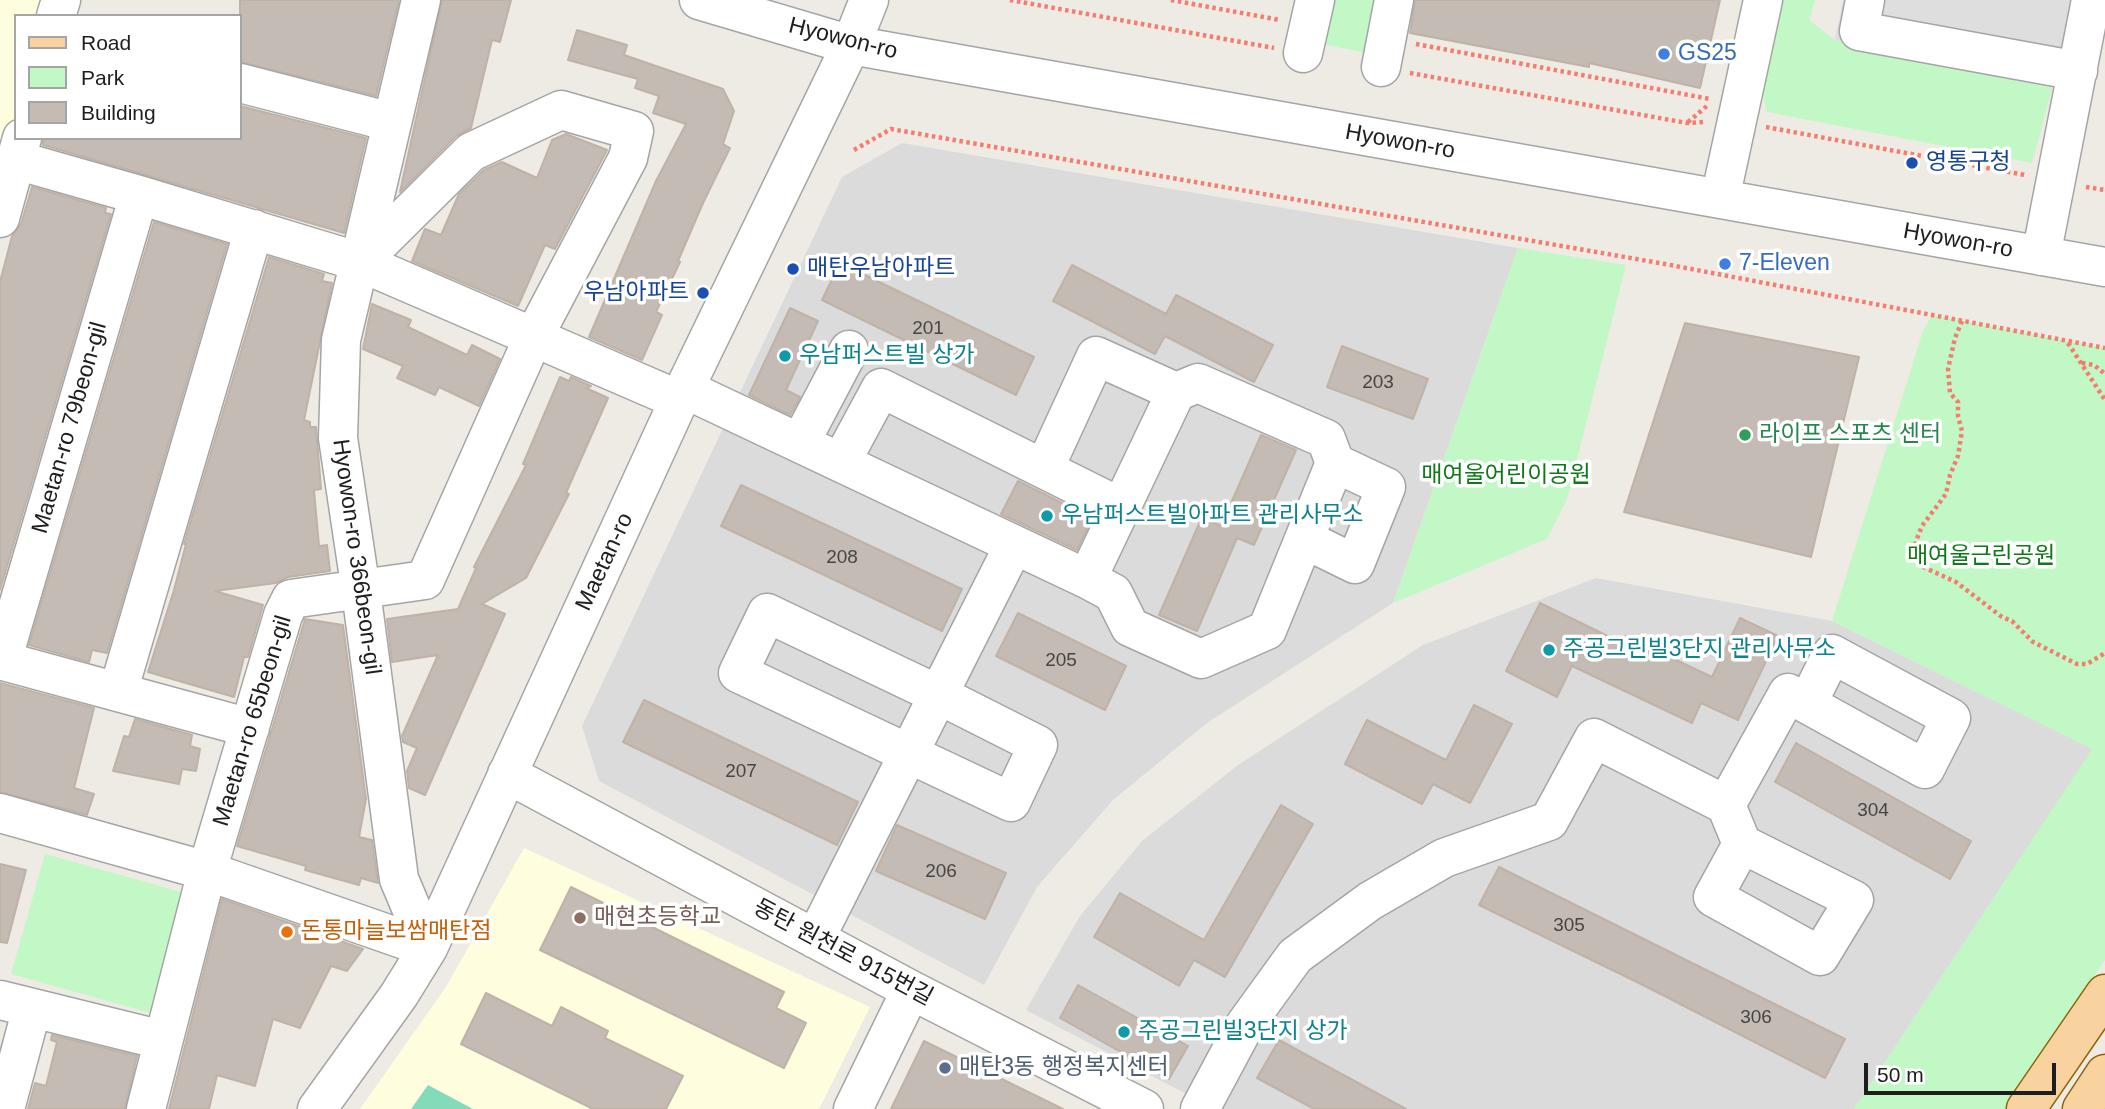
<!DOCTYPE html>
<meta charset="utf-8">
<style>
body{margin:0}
#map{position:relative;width:2105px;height:1109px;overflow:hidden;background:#eeebe4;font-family:Helvetica,sans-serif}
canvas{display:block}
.legend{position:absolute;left:14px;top:14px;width:228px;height:126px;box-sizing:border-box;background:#fff;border:2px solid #a5a5a5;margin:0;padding:9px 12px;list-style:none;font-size:21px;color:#1e1e1e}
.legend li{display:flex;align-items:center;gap:14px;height:35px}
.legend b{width:35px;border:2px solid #a5a5a5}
.scale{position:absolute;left:1864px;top:1063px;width:192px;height:32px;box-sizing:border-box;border:4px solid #1e1e1e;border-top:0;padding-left:9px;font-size:21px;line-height:24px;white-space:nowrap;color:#1e1e1e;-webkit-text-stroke:5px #fff;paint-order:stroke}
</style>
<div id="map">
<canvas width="2105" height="1109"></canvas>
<ul class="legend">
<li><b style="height:9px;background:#f8d29f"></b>Road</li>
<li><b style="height:19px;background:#c2f7c6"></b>Park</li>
<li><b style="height:19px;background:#c3bbb4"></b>Building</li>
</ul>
<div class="scale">50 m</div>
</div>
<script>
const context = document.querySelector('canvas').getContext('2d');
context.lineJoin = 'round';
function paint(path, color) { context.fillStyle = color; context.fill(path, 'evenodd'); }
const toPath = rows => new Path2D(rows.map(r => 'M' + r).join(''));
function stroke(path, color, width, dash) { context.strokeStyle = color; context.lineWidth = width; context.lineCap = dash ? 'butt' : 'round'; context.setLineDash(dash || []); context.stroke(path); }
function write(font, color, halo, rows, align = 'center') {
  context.font = font + ' Helvetica,"Noto Sans KR",sans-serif'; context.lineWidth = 7; context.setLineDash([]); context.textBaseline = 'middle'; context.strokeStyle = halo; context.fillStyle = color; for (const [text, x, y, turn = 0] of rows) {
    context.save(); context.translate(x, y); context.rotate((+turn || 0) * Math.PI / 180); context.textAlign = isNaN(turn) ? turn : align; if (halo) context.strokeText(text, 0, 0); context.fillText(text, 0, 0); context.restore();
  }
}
const residential = toPath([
 [902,143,1518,248,1393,603,1207,723,1113,800,1037,887,984,985,599,781,582,726,842,177],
 [1596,578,1832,621,2093,749,1854,1109,1215,1109,1026,1010,1080,916,1142,841,1238,765,1423,645]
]);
const education = toPath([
 [0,0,49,0,44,16,16,16,16,115,0,170],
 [524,848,870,1007,819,1109,360,1109,446,987]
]);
const park = toPath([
 [1308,0,1401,0,1389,57,1300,40],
 [1781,0,1815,0,1809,20,1835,40,2052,88,2032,163,1767,112,1760,83],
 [1518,248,1626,265,1567,499,1547,539,1393,603],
 [1932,315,2105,348,2105,960,2005,1109,1854,1109,2092,749,1832,621,1923,331],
 [45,854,185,893,151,1013,11,974]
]);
const pitch = toPath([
 [428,1085,473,1109,411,1109]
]);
const parking = toPath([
 [1843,0,2103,0,2086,87,1835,40]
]);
const building = toPath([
 [240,0,399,0,376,96,240,62,240,0],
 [442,0,511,0,500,42,492,40,471,128,456,136,400,192,442,0],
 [1415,0,1720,0,1700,88,1589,63,1589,67,1410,33,1415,0],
 [577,30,627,45,624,55,723,89,734,111,723,144,730,148,703,203,678,261,680,262,656,312,662,315,642,360,589,337,656,181,686,124,653,113,659,96,635,88,638,79,568,60,577,30],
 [240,106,366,138,344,233,43,145,43,138,240,138,240,106],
 [566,134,607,150,555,249,545,245,518,306,412,261,425,229,441,235,459,194,484,170,502,162,537,178,552,140,566,134],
 [32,187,106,208,105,213,111,214,0,590,0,282,12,236,21,224,32,187],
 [154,222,227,244,107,653,92,650,89,662,29,645,154,222],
 [269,257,324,274,322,281,332,283,304,420,310,422,310,427,316,427,321,489,314,490,319,546,327,545,330,571,288,577,276,583,215,591,263,605,248,657,244,657,234,697,148,672,174,590,186,544,184,544,269,257],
 [840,263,1034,357,1016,395,822,300,840,263],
 [1072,265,1166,314,1176,295,1273,345,1254,382,1165,336,1155,354,1053,301,1072,265],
 [372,304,411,320,408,327,467,355,472,345,500,359,479,406,439,387,435,395,397,378,403,366,363,349,372,304],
 [790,308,818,321,786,390,800,397,790,415,749,395,790,308],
 [1685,323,1859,357,1811,557,1624,512,1685,323],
 [1342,346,1428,379,1413,419,1327,387,1342,346],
 [560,377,569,381,571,377,591,386,586,388,608,398,566,493,569,494,526,578,482,604,505,614,425,795,409,788,407,771,417,748,403,742,402,736,438,655,392,662,387,619,458,609,476,568,474,567,526,465,523,464,560,377],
 [1261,435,1296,450,1254,545,1237,538,1197,631,1159,615,1202,517,1221,526,1261,435],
 [1018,481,1092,518,1077,550,1001,514,1018,481],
 [741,485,962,589,942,631,721,526,741,485],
 [1540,603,1622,643,1625,636,1712,677,1740,618,1778,636,1738,720,1701,703,1692,723,1572,666,1557,697,1506,671,1540,603],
 [1018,613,1126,666,1105,710,996,656,1018,613],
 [305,619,343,625,366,799,359,837,372,840,378,883,361,878,359,885,305,870,306,866,237,846,305,619],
 [0,683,94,708,74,788,94,794,87,815,0,792,0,683],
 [644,700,858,802,837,845,623,742,644,700],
 [1474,705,1512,724,1470,803,1433,784,1422,804,1345,764,1367,720,1446,760,1474,705],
 [135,719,192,735,190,746,200,749,196,771,182,769,179,784,113,771,124,736,129,737,135,719],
 [1796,743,1971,841,1950,879,1775,782,1796,743],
 [1281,805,1313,824,1225,977,1194,960,1179,986,1094,937,1120,893,1204,940,1281,805],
 [897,825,1006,873,985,919,876,871,897,825],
 [0,864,26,870,7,943,0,942,0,864],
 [1499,867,1845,1039,1825,1078,1641,984,1479,905,1499,867],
 [571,887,784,992,776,1008,806,1023,784,1068,540,950,571,887],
 [222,899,363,949,347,971,331,966,300,1028,273,1019,255,1086,217,1075,209,1109,169,1109,222,899],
 [1078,985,1188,1046,1169,1079,1060,1018,1078,985],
 [486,993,552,1026,561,1007,608,1031,605,1038,683,1076,666,1109,593,1109,461,1044,486,993],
 [52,1035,137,1056,125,1109,28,1109,35,1083,46,1086,57,1042,51,1040,52,1035],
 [1279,1040,1406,1109,1314,1109,1257,1078,1279,1040],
 [924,1041,1063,1109,891,1109,924,1041]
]);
const path = toPath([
 [1010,0,1274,48],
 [1171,0,1280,20],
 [1416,44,1710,99],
 [1410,73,1687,123,1705,122],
 [1688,122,1708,105],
 [1766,127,2025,175],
 [854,150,891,129,1665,264,2105,348],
 [2086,187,2105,190],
 [1962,321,1955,338,1948,369,1950,393,1958,402,1958,416,1962,431,1958,456,1950,475,1946,494,1922,526,1916,541,1914,552,1921,566,1956,582,2002,617,2012,621,2033,642,2077,664,2087,664,2105,653],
 [2068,343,2105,400],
 [2082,363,2094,365,2105,374]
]);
const minor = toPath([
 [421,0,341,340,338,438,361,591,399,879,428,948],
 [699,0,851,45,2105,267],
 [1865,0,1859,31,2078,71],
 [56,16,61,0],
 [1303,53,1315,0],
 [1381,67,1394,0],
 [240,83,391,122],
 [16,160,139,195,360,262,679,400],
 [1720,199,1763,0],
 [0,218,22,138],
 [2041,256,2091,0],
 [685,389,1087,579,1113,593,1130,627,1201,659,1267,630,1335,463,1326,439,1198,383,1176,392,1087,579],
 [800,443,849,350],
 [841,462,881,388,1122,508],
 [1044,469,1096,356,1176,392],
 [1304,539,1355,564,1386,487,1335,463],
 [767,613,939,695,1038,745,1011,802,738,673,767,613],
 [0,660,250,728],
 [2,661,139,195],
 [118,692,254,229],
 [507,774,911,990,1144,1109],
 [1726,805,1788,693,1807,704,1925,769,1951,718,1832,654,1807,704],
 [0,813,207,871,428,948],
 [815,939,1014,545],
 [0,1000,162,1040],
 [5,1109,32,1008],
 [146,1109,207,871,283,615,291,599,425,580,533,338,628,158,634,131,561,110,471,152,360,262],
 [317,1109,399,995,428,948,679,400,851,45,869,0],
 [853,1109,911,990],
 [1200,1109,1245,1025,1295,956,1370,901,1444,858,1549,821,1594,738,1726,805,1742,844,1854,900,1820,956,1713,897,1742,844]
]);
const major = toPath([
 [2026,1109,2105,994],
 [2082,1109,2105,1074]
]);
const markers = [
 [1664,54,7,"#3f7fe0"],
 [1912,163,7,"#1a4fb4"],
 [1725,264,7,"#3f7fe0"],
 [793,269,7,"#1a4fb4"],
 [703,293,7,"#1a4fb4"],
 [785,356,7,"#0f9aa8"],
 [1745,435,7,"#2e9e5b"],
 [1047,516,7,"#0f9aa8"],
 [1549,650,7,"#0f9aa8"],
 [580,918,7,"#8d6e63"],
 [287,932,7,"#e8710a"],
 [1124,1032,7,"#0f9aa8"],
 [945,1068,7,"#5c6f8a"]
];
const numberNames = [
 ["201",928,329],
 ["203",1378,383],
 ["208",842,558],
 ["205",1061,661],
 ["207",741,772],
 ["304",1873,811],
 ["206",941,872],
 ["305",1569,926],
 ["306",1756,1018]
];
const streetNames = [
 ["Hyowon-ro",843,39,14],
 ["Hyowon-ro",1400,142,10],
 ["Hyowon-ro",1958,241,10],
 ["Maetan-ro 79beon-gil",70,428,-74],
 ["Hyowon-ro 366beon-gil",356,557,82],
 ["Maetan-ro",605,562,-65],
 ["Maetan-ro 65beon-gil",253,721,-73],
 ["동탄 원천로 915번길",843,953,28]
];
const shopNames = [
 ["GS25",1678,54],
 ["7-Eleven",1739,264]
];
const transitNames = [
 ["영통구청",1926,163],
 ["매탄우남아파트",807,269],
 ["우남아파트",689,293,"right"]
];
const cultureNames = [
 ["우남퍼스트빌 상가",799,356],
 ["우남퍼스트빌아파트 관리사무소",1061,516],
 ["주공그린빌3단지 관리사무소",1563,650],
 ["주공그린빌3단지 상가",1138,1032]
];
const leisureNames = [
 ["라이프 스포츠 센터",1759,435]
];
const parkNames = [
 ["매여울어린이공원",1506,476],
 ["매여울근린공원",1981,557]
];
const educationNames = [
 ["매현초등학교",594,918]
];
const foodNames = [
 ["돈통마늘보쌈매탄점",301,932]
];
const serviceNames = [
 ["매탄3동 행정복지센터",959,1068]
];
paint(residential, '#dcdbdb');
paint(education, '#fefede');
paint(park, '#c2f7c6');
paint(pitch, '#84dbb9');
paint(parking, '#dedede');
paint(building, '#c3bbb4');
stroke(building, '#bfb2a7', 2);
stroke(minor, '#a5a5a5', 41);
stroke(major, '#926305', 41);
stroke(path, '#f57c6f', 4.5, [3.5, 3.5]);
stroke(minor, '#fff', 38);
stroke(major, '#f8d29f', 38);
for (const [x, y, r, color] of markers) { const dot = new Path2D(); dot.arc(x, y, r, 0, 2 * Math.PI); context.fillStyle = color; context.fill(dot); stroke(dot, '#fff', 2.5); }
write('19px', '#474544', null, numberNames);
write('23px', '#1e1e1e', '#fff', streetNames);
write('23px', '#366cbe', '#fff', shopNames, 'left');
write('23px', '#164399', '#fff', transitNames, 'left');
write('23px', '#0d838f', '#fff', cultureNames, 'left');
write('23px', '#27864d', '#fff', leisureNames, 'left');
write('23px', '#0f7818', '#fff', parkNames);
write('23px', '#785e54', '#fff', educationNames, 'left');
write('23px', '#c56008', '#fff', foodNames, 'left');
write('23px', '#4e5e75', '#fff', serviceNames, 'left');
</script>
